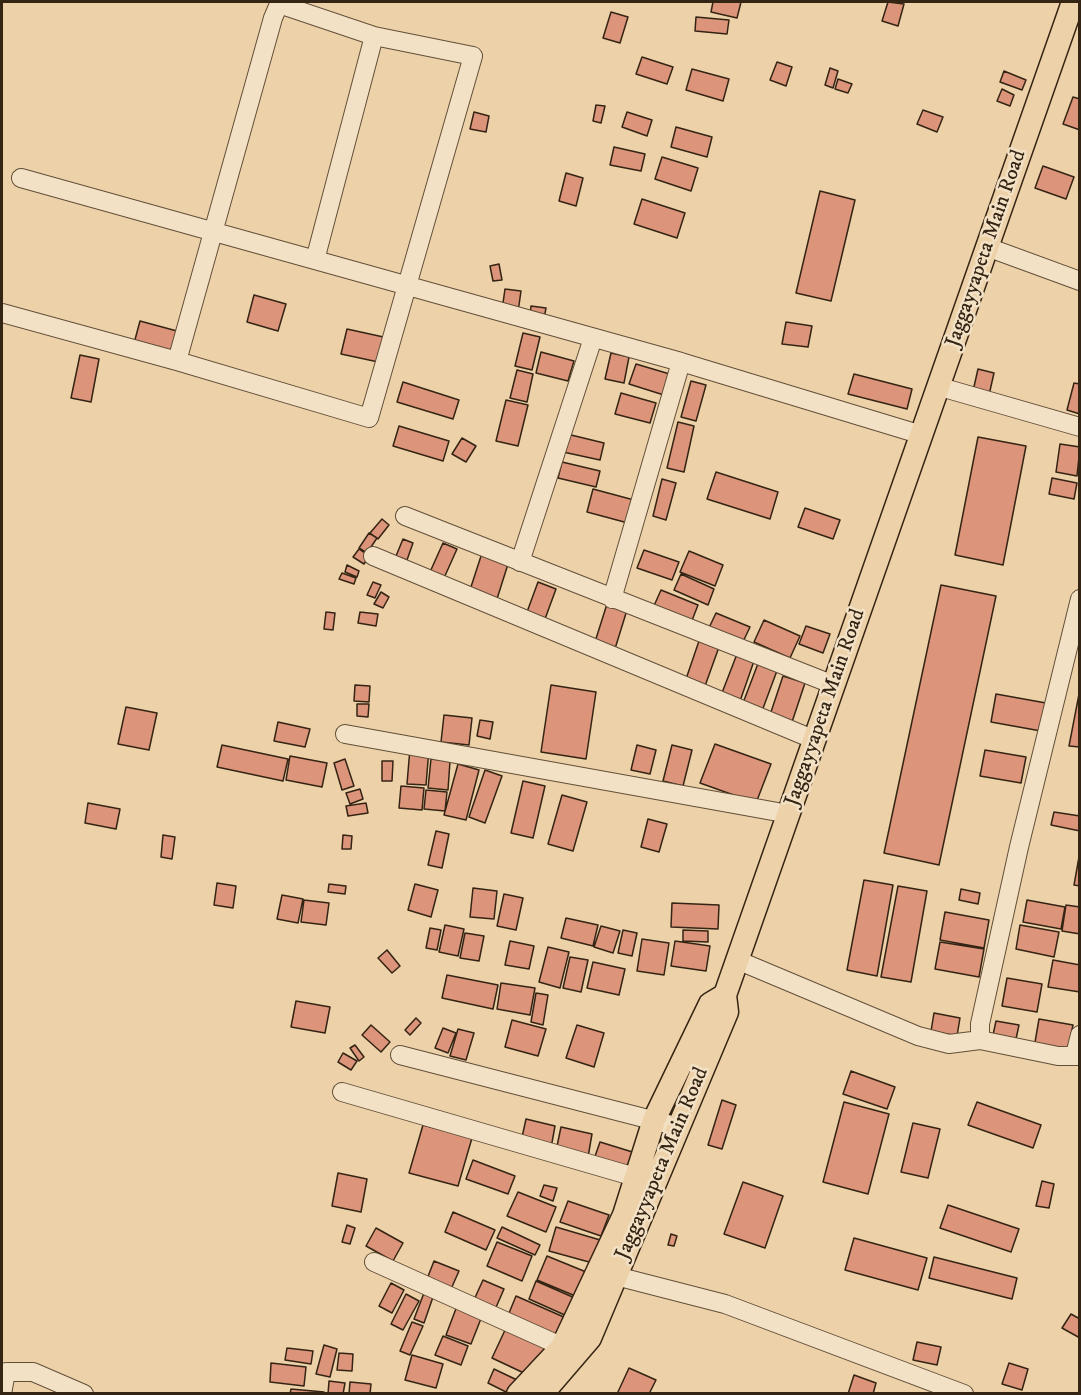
<!DOCTYPE html>
<style>
body{margin:0}
#map{position:relative;width:1081px;height:1395px;overflow:hidden;background:#edd1a8;font-family:"IM FELL DW Pica",serif}
canvas{display:block}
.frame{position:absolute;inset:0;border:3px solid #342414;pointer-events:none}
</style>
<div id="map">
<canvas width="1081" height="1395"></canvas>
<div class="frame"></div>
</div>
<script>
const context = document.querySelector('canvas').getContext('2d');
context.lineJoin = 'round';
function paint(path, color) { context.fillStyle = color; context.fill(path, 'evenodd'); }
const toPath = rows => new Path2D(rows.map(r => 'M' + r).join(''));
function stroke(path, color, width, dash) { context.strokeStyle = color; context.lineWidth = width; context.lineCap = dash ? 'butt' : 'round'; context.setLineDash(dash || []); context.stroke(path); }
function write(font, color, halo, rows, align = 'center') {
  context.font = font + ' "IM FELL DW Pica",serif'; context.lineWidth = 5; context.setLineDash([]); context.textBaseline = 'middle'; context.strokeStyle = halo; context.fillStyle = color; for (const [text, x, y, turn = 0] of rows) {
    context.save(); context.translate(x, y); context.rotate((+turn || 0) * Math.PI / 180); context.textAlign = isNaN(turn) ? turn : align; if (halo) context.strokeText(text, 0, 0); context.fillText(text, 0, 0); context.restore();
  }
}
const building = toPath([
 [713,2,741,2,737,18,711,12,713,2],
 [888,2,904,4,898,26,882,21,888,2],
 [611,12,628,17,620,43,603,38,611,12],
 [696,17,729,20,727,34,695,31,696,17],
 [642,57,673,67,667,84,636,74,642,57],
 [777,62,792,67,786,86,770,80,777,62],
 [830,68,838,71,833,88,825,85,830,68],
 [692,69,729,79,723,101,686,90,692,69],
 [1004,71,1026,80,1022,90,1000,82,1004,71],
 [838,79,852,84,848,93,835,89,838,79],
 [1002,89,1014,95,1010,106,997,101,1002,89],
 [1073,97,1080,99,1080,130,1063,124,1073,97],
 [596,105,605,106,601,123,593,121,596,105],
 [923,110,943,117,937,132,917,124,923,110],
 [474,112,489,116,486,132,470,129,474,112],
 [627,112,652,120,647,136,622,127,627,112],
 [676,127,712,137,707,157,671,147,676,127],
 [614,147,645,154,641,171,610,165,614,147],
 [662,157,698,168,691,191,655,179,662,157],
 [1043,166,1074,177,1066,199,1035,188,1043,166],
 [566,173,583,178,576,206,559,201,566,173],
 [820,191,855,200,831,301,796,293,820,191],
 [642,199,685,213,677,238,634,224,642,199],
 [499,264,502,280,493,281,490,266,499,264],
 [505,289,521,291,518,312,502,310,505,289],
 [254,295,286,304,278,331,247,322,254,295],
 [531,306,546,308,544,319,530,317,531,306],
 [140,321,177,331,169,357,133,347,140,321],
 [786,322,812,326,808,347,782,344,786,322],
 [347,329,388,338,383,363,341,354,347,329],
 [523,333,540,337,532,370,515,366,523,333],
 [541,352,574,361,568,381,536,373,541,352],
 [611,353,629,357,624,383,605,379,611,353],
 [80,355,99,359,91,402,71,398,80,355],
 [636,364,673,375,667,396,629,384,636,364],
 [978,369,994,373,989,395,973,391,978,369],
 [517,370,533,374,527,402,510,398,517,370],
 [854,374,912,389,907,409,848,394,854,374],
 [691,381,706,385,696,421,681,417,691,381],
 [403,382,459,400,453,419,397,402,403,382],
 [1074,383,1080,384,1080,414,1067,410,1074,383],
 [621,393,656,403,650,423,615,414,621,393],
 [506,400,528,405,518,446,496,441,506,400],
 [678,422,694,426,684,472,667,468,678,422],
 [399,426,449,441,443,461,393,446,399,426],
 [567,434,604,443,600,460,563,452,567,434],
 [978,437,1026,446,1003,565,955,555,978,437],
 [462,438,476,446,466,462,452,454,462,438],
 [1060,444,1080,447,1077,476,1056,472,1060,444],
 [562,462,600,471,596,487,558,478,562,462],
 [716,472,778,492,770,519,707,499,716,472],
 [1052,478,1077,483,1074,499,1049,494,1052,478],
 [662,479,676,483,666,520,653,516,662,479],
 [593,489,634,500,628,523,587,512,593,489],
 [805,508,840,520,833,539,798,527,805,508],
 [382,519,389,525,378,539,370,533,382,519],
 [369,533,377,538,367,553,359,548,369,533],
 [403,539,413,543,407,560,396,556,403,539],
 [443,543,457,549,444,578,430,572,443,543],
 [359,549,369,556,364,564,353,557,359,549],
 [644,550,679,562,672,580,637,568,644,550],
 [689,551,723,565,715,586,680,572,689,551],
 [482,553,509,561,496,602,469,593,482,553],
 [347,565,359,571,357,577,345,572,347,565],
 [342,573,356,578,354,584,339,579,342,573],
 [681,574,714,589,708,605,674,590,681,574],
 [373,582,381,585,375,598,367,595,373,582],
 [538,582,556,589,545,619,527,612,538,582],
 [941,585,996,596,939,865,884,853,941,585],
 [661,590,698,605,691,623,653,608,661,590],
 [381,592,389,597,383,608,374,604,381,592],
 [607,604,627,610,614,652,594,645,607,604],
 [326,612,335,613,333,630,324,629,326,612],
 [360,612,378,614,376,626,358,623,360,612],
 [716,613,750,627,741,646,707,632,716,613],
 [764,620,800,636,790,658,754,642,764,620],
 [806,626,830,634,823,653,799,644,806,626],
 [699,641,719,647,705,686,686,679,699,641],
 [737,654,754,661,739,704,720,698,737,654],
 [759,661,778,668,762,711,743,703,759,661],
 [783,676,805,683,791,725,769,718,783,676],
 [355,685,370,686,369,702,354,701,355,685],
 [551,685,596,692,586,759,541,752,551,685],
 [1080,689,1080,747,1069,746,1080,689],
 [996,694,1046,703,1041,731,991,722,996,694],
 [357,704,369,704,368,717,357,716,357,704],
 [126,707,157,713,149,750,118,744,126,707],
 [444,715,472,718,469,745,441,742,444,715],
 [480,720,493,722,490,739,477,736,480,720],
 [278,722,310,729,305,747,274,741,278,722],
 [715,744,771,764,756,803,700,783,715,744],
 [222,745,288,759,283,781,217,767,222,745],
 [637,745,656,750,650,774,631,770,637,745],
 [672,745,692,750,683,786,663,781,672,745],
 [410,748,429,749,426,785,407,784,410,748],
 [985,750,1026,757,1021,783,980,776,985,750],
 [290,756,327,763,322,787,286,780,290,756],
 [345,759,354,786,342,790,334,763,345,759],
 [431,759,450,761,448,790,428,788,431,759],
 [382,761,393,761,392,781,382,781,382,761],
 [458,764,479,770,466,820,444,815,458,764],
 [485,770,502,776,485,823,469,817,485,770],
 [523,781,545,786,533,838,511,833,523,781],
 [401,786,424,788,422,810,399,808,401,786],
 [360,789,363,799,350,804,346,793,360,789],
 [426,790,447,792,445,811,424,809,426,790],
 [562,795,587,802,573,851,548,844,562,795],
 [88,803,120,809,116,829,85,823,88,803],
 [366,803,368,813,348,816,346,806,366,803],
 [1054,812,1080,816,1080,831,1051,825,1054,812],
 [648,819,667,824,659,852,641,847,648,819],
 [436,831,449,834,442,868,428,865,436,831],
 [163,835,175,837,172,859,161,857,163,835],
 [343,835,352,836,351,849,342,849,343,835],
 [1079,857,1080,857,1080,886,1074,885,1079,857],
 [864,880,893,885,877,976,847,970,864,880],
 [217,883,236,886,233,908,214,905,217,883],
 [329,884,346,886,345,894,328,892,329,884],
 [415,884,438,890,431,917,408,910,415,884],
 [898,886,927,891,911,982,881,977,898,886],
 [473,888,497,891,494,919,470,917,473,888],
 [961,889,980,893,978,904,959,900,961,889],
 [504,894,523,898,516,930,497,926,504,894],
 [282,895,303,899,298,923,277,919,282,895],
 [304,900,329,903,326,925,301,922,304,900],
 [1027,900,1065,907,1061,929,1023,922,1027,900],
 [672,903,719,905,718,929,671,927,672,903],
 [1066,905,1080,907,1080,934,1062,931,1066,905],
 [945,912,989,920,984,948,940,940,945,912],
 [566,918,598,925,593,946,561,938,566,918],
 [445,925,464,929,458,956,439,952,445,925],
 [1020,925,1059,932,1054,957,1016,949,1020,925],
 [601,926,620,931,613,953,594,947,601,926],
 [430,928,441,930,437,950,426,948,430,928],
 [623,930,637,933,632,956,618,953,623,930],
 [683,930,708,931,708,942,683,941,683,930],
 [465,933,484,936,479,961,460,958,465,933],
 [642,939,669,943,664,975,637,971,642,939],
 [510,941,534,946,529,969,505,965,510,941],
 [675,941,710,946,706,971,671,966,675,941],
 [940,942,984,949,979,977,935,969,940,942],
 [548,947,569,952,560,988,539,982,548,947],
 [387,950,400,966,392,973,378,958,387,950],
 [570,957,588,960,581,992,563,988,570,957],
 [1053,960,1080,965,1080,992,1048,987,1053,960],
 [593,962,625,969,619,995,587,988,593,962],
 [447,975,498,985,493,1009,442,998,447,975],
 [1007,978,1042,984,1037,1012,1002,1006,1007,978],
 [501,983,535,988,530,1015,497,1009,501,983],
 [536,993,548,995,543,1025,531,1022,536,993],
 [296,1001,330,1007,325,1033,291,1027,296,1001],
 [934,1013,960,1018,957,1036,931,1031,934,1013],
 [416,1018,421,1023,410,1035,405,1030,416,1018],
 [1039,1019,1073,1025,1067,1054,1034,1048,1039,1019],
 [512,1020,546,1029,538,1056,505,1047,512,1020],
 [996,1021,1019,1025,1016,1039,993,1035,996,1021],
 [371,1025,390,1042,381,1052,362,1035,371,1025],
 [577,1025,604,1033,594,1067,566,1058,577,1025],
 [443,1028,456,1033,448,1053,435,1048,443,1028],
 [458,1029,474,1033,466,1060,450,1056,458,1029],
 [355,1045,364,1057,359,1061,350,1048,355,1045],
 [343,1053,357,1061,351,1070,338,1062,343,1053],
 [851,1071,895,1087,887,1109,843,1094,851,1071],
 [722,1100,736,1105,722,1149,708,1145,722,1100],
 [844,1102,889,1114,868,1194,823,1182,844,1102],
 [977,1102,1041,1125,1033,1148,968,1125,977,1102],
 [526,1119,555,1126,551,1148,521,1142,526,1119],
 [913,1123,940,1129,928,1178,901,1172,913,1123],
 [423,1125,472,1138,458,1186,409,1173,423,1125],
 [561,1127,592,1134,588,1157,556,1151,561,1127],
 [600,1142,639,1154,633,1174,593,1162,600,1142],
 [473,1160,515,1176,508,1194,466,1179,473,1160],
 [338,1173,367,1179,361,1212,332,1206,338,1173],
 [1042,1181,1054,1184,1049,1208,1036,1206,1042,1181],
 [743,1182,783,1196,765,1248,724,1234,743,1182],
 [544,1185,557,1188,553,1201,540,1196,544,1185],
 [518,1192,556,1207,546,1232,507,1216,518,1192],
 [568,1201,609,1215,601,1236,560,1222,568,1201],
 [948,1205,1019,1229,1011,1252,940,1228,948,1205],
 [453,1212,495,1230,486,1250,445,1232,453,1212],
 [347,1225,355,1228,350,1244,342,1242,347,1225],
 [502,1227,540,1245,535,1255,497,1238,502,1227],
 [556,1227,607,1242,600,1265,549,1251,556,1227],
 [376,1228,403,1243,393,1261,366,1246,376,1228],
 [671,1234,677,1236,674,1246,668,1245,671,1234],
 [854,1238,927,1258,918,1290,845,1270,854,1238],
 [497,1242,532,1256,522,1281,487,1266,497,1242],
 [547,1256,596,1276,585,1300,537,1280,547,1256],
 [934,1257,1017,1278,1012,1299,929,1278,934,1257],
 [434,1261,459,1271,451,1289,427,1279,434,1261],
 [483,1280,504,1289,494,1312,473,1302,483,1280],
 [536,1281,584,1302,576,1320,529,1299,536,1281],
 [391,1283,404,1290,392,1313,379,1306,391,1283],
 [424,1293,433,1297,424,1323,414,1319,424,1293],
 [406,1294,419,1301,403,1330,391,1324,406,1294],
 [516,1296,566,1318,556,1340,507,1318,516,1296],
 [457,1306,482,1316,471,1344,446,1335,457,1306],
 [1071,1314,1080,1319,1080,1338,1062,1328,1071,1314],
 [412,1322,423,1326,410,1355,400,1351,412,1322],
 [506,1328,557,1351,543,1382,492,1358,506,1328],
 [443,1336,468,1346,461,1365,435,1355,443,1336],
 [917,1342,941,1347,937,1365,913,1360,917,1342],
 [324,1345,337,1349,330,1377,316,1374,324,1345],
 [287,1348,313,1351,311,1364,285,1360,287,1348],
 [339,1353,353,1354,352,1371,337,1370,339,1353],
 [412,1355,443,1364,436,1388,405,1380,412,1355],
 [271,1363,306,1367,304,1386,270,1382,271,1363],
 [1009,1363,1028,1369,1022,1390,1002,1384,1009,1363],
 [629,1368,656,1380,649,1394,617,1394,629,1368],
 [494,1369,538,1390,510,1394,488,1383,494,1369],
 [854,1375,876,1383,873,1394,848,1394,854,1375],
 [329,1381,345,1383,343,1394,328,1394,329,1381],
 [350,1382,371,1384,370,1394,349,1394,350,1382],
 [291,1389,324,1392,324,1394,290,1394,291,1389]
]);
const minor = toPath([
 [21,178,681,362,922,435],
 [987,247,1080,281],
 [315,260,374,36],
 [2,313,177,361,369,418,473,56,374,36,279,4,273,18,177,361],
 [937,386,1080,427],
 [405,516,834,685],
 [373,556,815,740],
 [520,562,593,338],
 [612,599,681,362],
 [345,734,789,814],
 [737,960,918,1036,949,1044,980,1040,1058,1056,1080,1056],
 [980,1040,980,1024,1019,847,1080,599],
 [400,1055,679,1127],
 [1075,1055,1080,1035],
 [342,1092,649,1181],
 [374,1262,572,1351],
 [616,1276,725,1304,964,1394],
 [2,1394,6,1372,33,1372,84,1394]
]);
const major = toPath([
 [518,1394,562,1347,624,1215,654,1120,710,1004,725,995],
 [542,1394,590,1338,727,1012,725,995,1073,2]
]);
const streetNames = [
 ["Jaggayyapeta Main Road",987,249,-71],
 ["Jaggayyapeta Main Road",826,708,-71],
 ["Jaggayyapeta Main Road",663,1164,-67]
];
paint(building, '#dc947a');
stroke(building, '#342414', 1.5);
stroke(minor, '#624f39', 20);
stroke(major, '#342414', 25);
stroke(minor, '#f3e1c6', 18);
stroke(major, '#edd1a8', 22);
write('21px', '#342414', '#f3e1c6', streetNames);
</script>
